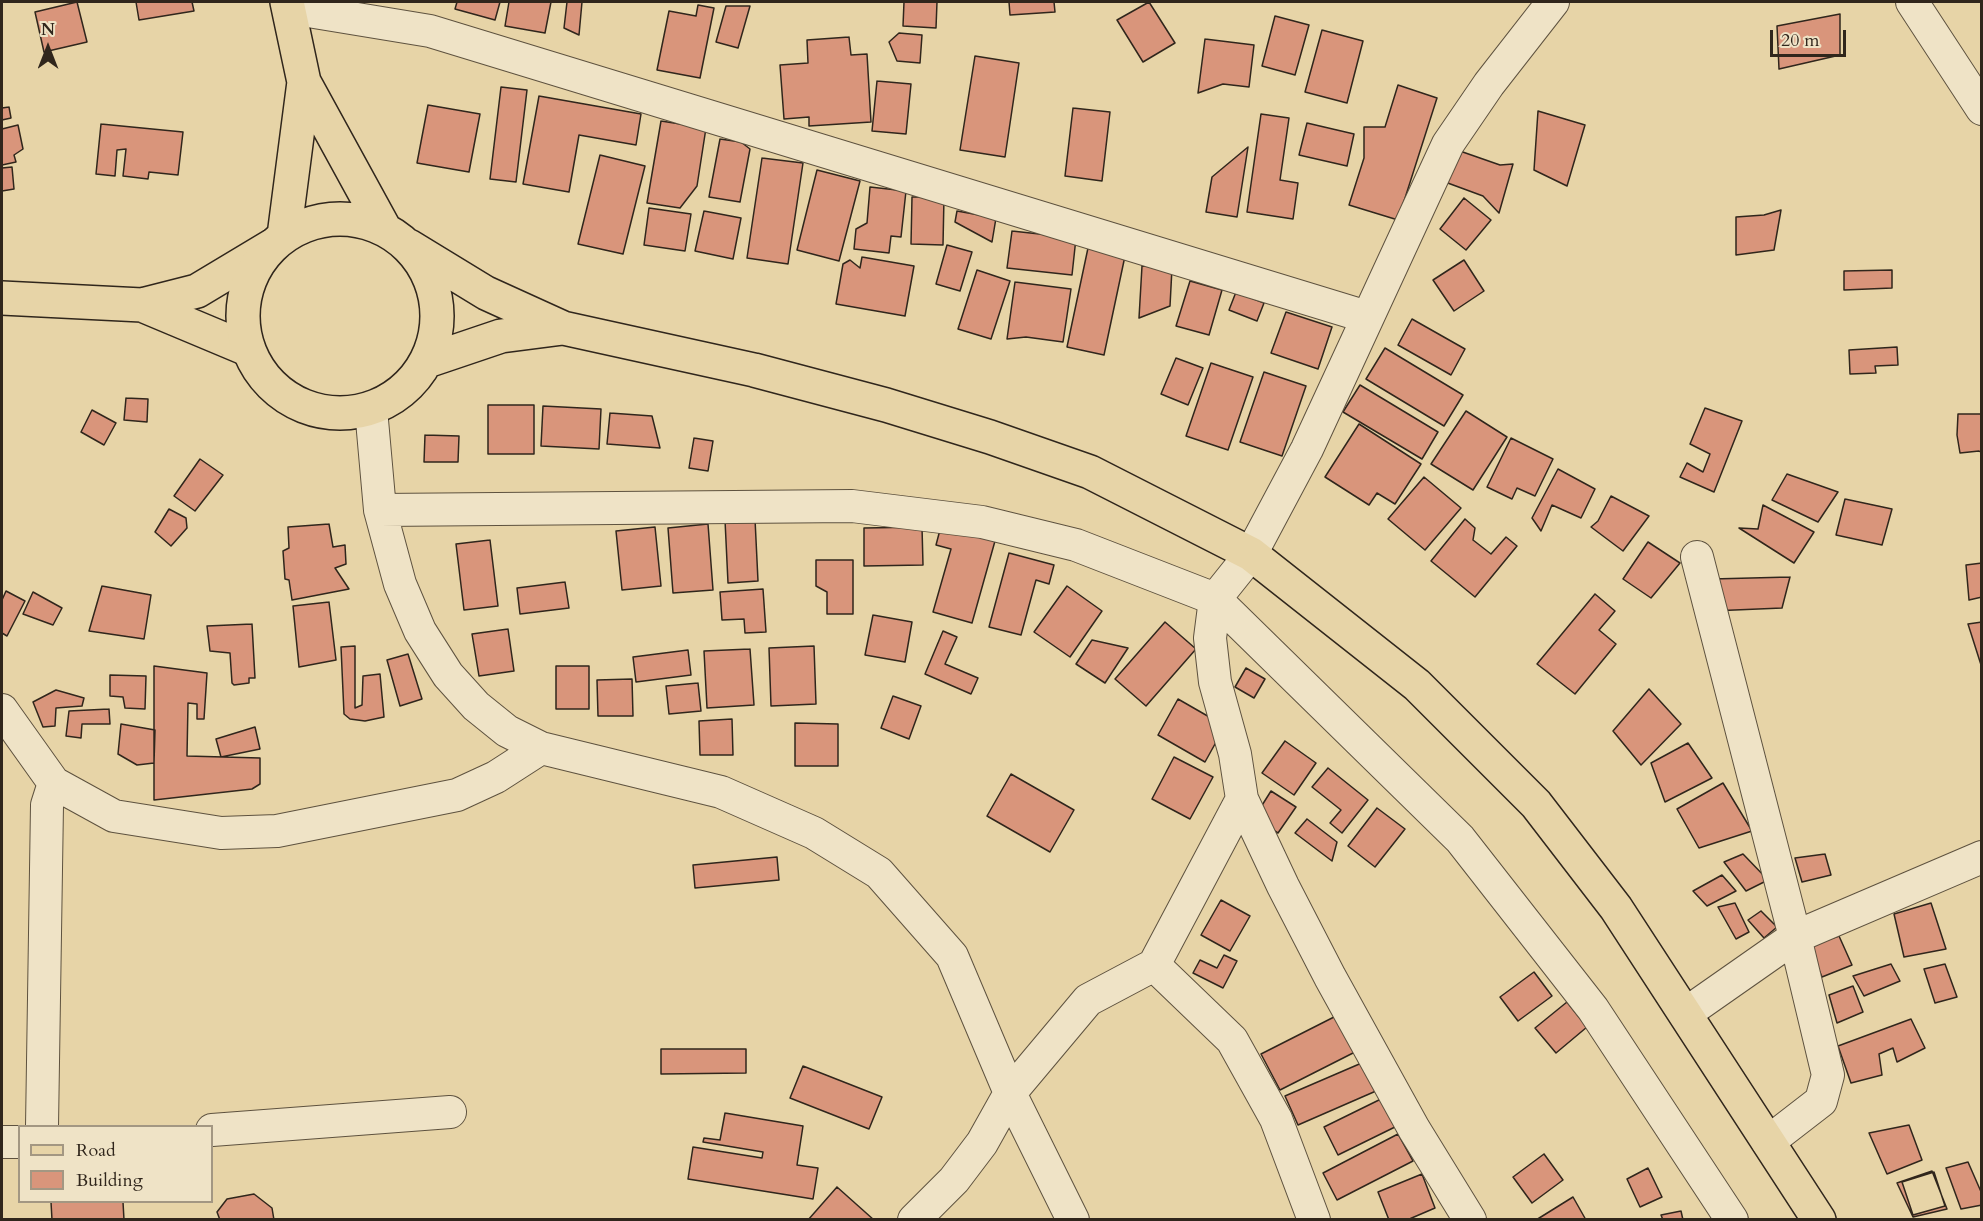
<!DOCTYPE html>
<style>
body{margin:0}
#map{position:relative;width:1983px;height:1221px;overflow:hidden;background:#e7d4a7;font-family:Cardo,serif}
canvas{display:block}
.frame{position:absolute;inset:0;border:3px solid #30261c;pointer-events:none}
.legend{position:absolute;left:18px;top:1125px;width:195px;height:78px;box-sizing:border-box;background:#efe3c6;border:2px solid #a39782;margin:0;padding:8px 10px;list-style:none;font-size:18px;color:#30261c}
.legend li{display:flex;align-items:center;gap:12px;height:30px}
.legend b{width:30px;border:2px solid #a39782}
.north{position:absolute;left:18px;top:18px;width:60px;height:60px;-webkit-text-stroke:4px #efe3c6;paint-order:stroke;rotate:0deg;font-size:16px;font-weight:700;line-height:24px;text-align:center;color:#30261c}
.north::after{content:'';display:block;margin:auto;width:21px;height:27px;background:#30261c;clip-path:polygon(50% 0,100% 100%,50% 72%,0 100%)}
.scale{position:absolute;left:1770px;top:30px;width:76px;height:27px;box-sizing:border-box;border:3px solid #30261c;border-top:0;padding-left:8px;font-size:18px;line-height:21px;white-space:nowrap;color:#30261c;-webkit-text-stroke:4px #efe3c6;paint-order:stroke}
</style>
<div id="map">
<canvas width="1983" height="1221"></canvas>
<div class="frame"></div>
<ul class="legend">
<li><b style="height:8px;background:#e7d4a7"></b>Road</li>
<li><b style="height:16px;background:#d9957b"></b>Building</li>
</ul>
<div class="north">N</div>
<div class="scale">20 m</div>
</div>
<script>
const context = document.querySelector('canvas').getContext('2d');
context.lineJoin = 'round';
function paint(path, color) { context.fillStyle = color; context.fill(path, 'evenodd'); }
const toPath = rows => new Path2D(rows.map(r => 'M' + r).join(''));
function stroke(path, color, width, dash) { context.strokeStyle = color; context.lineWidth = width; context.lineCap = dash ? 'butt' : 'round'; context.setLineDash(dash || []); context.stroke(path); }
const building = toPath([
 [77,2,87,42,44,52,35,12,77,2],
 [136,2,192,2,194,11,139,20,136,2],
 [457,2,500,2,495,20,455,9,457,2],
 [509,2,551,2,545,33,505,26,509,2],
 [567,2,582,2,579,35,564,28,567,2],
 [904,2,937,2,936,28,903,26,904,2],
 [1009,2,1054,2,1055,12,1010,15,1009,2],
 [1149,2,1175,43,1143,62,1117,20,1149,2],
 [698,5,714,8,700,78,657,70,669,11,696,16,698,5],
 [726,6,750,6,738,48,716,42,726,6],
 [1840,14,1840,55,1779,69,1777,26,1840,14],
 [1275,16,1309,25,1295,75,1262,66,1275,16],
 [1322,30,1363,41,1347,103,1305,92,1322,30],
 [899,33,922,35,920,63,897,61,889,42,899,33],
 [849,37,851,55,867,54,871,122,809,126,809,117,784,119,780,65,808,63,807,40,849,37],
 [1205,39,1254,45,1249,87,1223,84,1198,93,1205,39],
 [975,56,1019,63,1005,157,960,150,975,56],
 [877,81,911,84,906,134,872,131,877,81],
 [1398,85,1437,98,1398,220,1349,205,1364,158,1364,127,1385,127,1398,85],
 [501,87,527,90,516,182,490,179,501,87],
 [539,96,641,114,636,145,579,135,569,192,523,184,539,96],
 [428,105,480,114,469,172,417,163,428,105],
 [9,107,11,118,2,120,2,108,9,107],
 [1073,108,1110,112,1102,181,1065,176,1073,108],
 [1538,111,1585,125,1567,186,1534,170,1538,111],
 [1261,114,1289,118,1280,180,1298,183,1293,219,1247,212,1261,114],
 [661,121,706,128,697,186,680,208,647,203,661,121],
 [1307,123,1354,134,1347,166,1299,155,1307,123],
 [101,124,183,132,178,175,149,172,148,179,123,176,126,149,117,150,115,176,96,174,101,124],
 [18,125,23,149,14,155,16,162,2,165,2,129,18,125],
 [720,139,741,142,750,149,740,202,709,197,720,139],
 [1248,147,1237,217,1206,212,1212,177,1248,147],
 [1457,150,1500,165,1513,164,1499,213,1483,196,1445,182,1457,150],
 [600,155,645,166,623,254,578,244,600,155],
 [762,158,803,163,788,264,747,258,762,158],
 [12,167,14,189,2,191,2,168,12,167],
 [817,170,860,181,839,261,797,250,817,170],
 [870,187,906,191,901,237,891,236,889,253,854,249,856,229,867,223,870,187],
 [912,197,944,197,943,245,911,244,912,197],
 [1464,198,1491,220,1466,250,1440,229,1464,198],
 [649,208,691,214,685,251,644,245,649,208],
 [1781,210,1774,250,1736,255,1736,217,1764,215,1781,210],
 [704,211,741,218,733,259,695,251,704,211],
 [957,211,996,218,992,242,955,222,957,211],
 [1012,231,1076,238,1072,275,1007,268,1012,231],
 [947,245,972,252,960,291,936,284,947,245],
 [1088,248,1125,256,1104,355,1067,347,1088,248],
 [862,257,914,266,905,316,836,304,843,264,850,260,860,268,862,257],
 [1464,260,1484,291,1454,311,1433,280,1464,260],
 [1142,266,1172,268,1170,306,1139,318,1142,266],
 [977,270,1010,281,991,339,958,329,977,270],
 [1892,270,1892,288,1844,290,1844,271,1892,270],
 [1190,281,1222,290,1209,335,1176,326,1190,281],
 [1015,282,1071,289,1063,342,1026,337,1007,339,1015,282],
 [1236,292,1264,303,1257,321,1229,310,1236,292],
 [1286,312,1332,327,1318,369,1271,353,1286,312],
 [1412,319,1465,349,1451,375,1398,345,1412,319],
 [1897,347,1898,365,1875,366,1876,373,1850,374,1849,350,1897,347],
 [1385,348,1463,395,1444,426,1366,379,1385,348],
 [1176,358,1203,368,1188,405,1161,394,1176,358],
 [1211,363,1253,377,1228,450,1186,436,1211,363],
 [1264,372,1306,386,1282,456,1240,442,1264,372],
 [1360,385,1438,432,1422,459,1343,412,1360,385],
 [126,398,148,399,147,422,124,420,126,398],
 [488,405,534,405,534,454,488,454,488,405],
 [543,406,601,409,599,449,541,446,543,406],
 [1705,408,1742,421,1714,492,1680,477,1687,463,1703,472,1710,454,1690,444,1705,408],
 [92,410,116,423,104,445,81,432,92,410],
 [1466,411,1507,437,1473,490,1431,464,1466,411],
 [610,413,652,416,660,448,607,444,610,413],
 [1958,414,1982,414,1982,453,1979,451,1960,453,1957,435,1958,414],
 [1359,424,1421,464,1395,504,1377,493,1369,505,1325,477,1359,424],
 [425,435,459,436,458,462,424,462,425,435],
 [694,438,713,441,708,471,689,468,694,438],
 [1511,438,1553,459,1535,496,1517,488,1512,499,1487,487,1511,438],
 [200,459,223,475,195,511,174,496,200,459],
 [1558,469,1595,489,1581,518,1552,505,1541,531,1532,518,1558,469],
 [1787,474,1838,492,1818,522,1772,500,1787,474],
 [1424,477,1461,508,1425,550,1388,519,1424,477],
 [1611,496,1649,516,1623,551,1591,527,1598,521,1611,496],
 [1845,499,1892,509,1882,545,1836,535,1845,499],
 [1763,505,1814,532,1794,563,1739,528,1758,529,1763,505],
 [169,509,186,518,187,528,171,546,155,532,169,509],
 [755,519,758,581,728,583,725,520,755,519],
 [1465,519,1475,528,1473,540,1491,554,1506,537,1517,546,1475,597,1431,561,1465,519],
 [329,524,333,547,345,545,346,564,335,568,349,589,292,600,289,580,285,579,283,551,289,548,288,527,329,524],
 [708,524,713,590,673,593,668,528,708,524],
 [941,526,995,541,972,623,933,612,951,549,936,545,941,526],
 [655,527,661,586,622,590,616,531,655,527],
 [922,527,923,565,864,566,864,528,922,527],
 [490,540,498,606,464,610,456,544,490,540],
 [1648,542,1680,563,1651,598,1623,579,1648,542],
 [1009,553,1054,565,1049,584,1036,580,1021,635,989,627,1009,553],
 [816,560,853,560,853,614,827,614,827,592,816,586,816,560],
 [1982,563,1982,597,1969,600,1966,565,1982,563],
 [1790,577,1782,608,1711,611,1712,579,1790,577],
 [565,582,569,608,520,614,517,588,565,582],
 [102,586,151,595,144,639,89,631,102,586],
 [1067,586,1102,611,1070,657,1034,632,1067,586],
 [763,589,766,632,745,633,744,619,722,620,720,592,763,589],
 [6,591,25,601,7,636,2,633,2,600,6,591],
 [33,592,62,608,53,625,23,614,33,592],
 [1595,594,1615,611,1599,630,1616,644,1575,694,1537,664,1595,594],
 [329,602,336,660,299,667,293,606,329,602],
 [873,615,912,622,905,662,865,655,873,615],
 [1165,622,1196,649,1146,706,1115,679,1165,622],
 [1982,622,1982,668,1968,624,1982,622],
 [252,624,255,678,249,678,249,683,234,685,232,683,230,653,210,651,207,626,252,624],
 [508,629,514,671,479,676,472,634,508,629],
 [943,631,957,637,945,664,978,678,971,694,925,674,943,631],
 [1092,640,1128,648,1105,683,1076,664,1092,640],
 [355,646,355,708,362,705,363,676,380,674,384,717,365,721,350,719,344,714,341,647,355,646],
 [814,646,816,704,771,706,769,648,814,646],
 [750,649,754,705,707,708,704,651,750,649],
 [688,650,691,675,636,682,633,657,688,650],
 [408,654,422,699,400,706,387,660,408,654],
 [154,666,207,673,204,719,197,719,197,704,188,703,187,756,260,758,260,784,252,789,154,800,154,666],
 [556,666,589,666,589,709,556,709,556,666],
 [1246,668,1265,679,1254,698,1235,687,1246,668],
 [110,675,146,676,145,709,125,708,123,697,110,696,110,675],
 [632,679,633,716,598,716,597,680,632,679],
 [698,683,701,711,669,714,666,686,698,683],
 [1649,689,1681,724,1641,765,1613,731,1649,689],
 [56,690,84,698,82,706,56,708,55,726,43,727,33,702,56,690],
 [893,696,921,706,909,739,881,728,893,696],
 [1178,699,1225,726,1205,762,1158,735,1178,699],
 [109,709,110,724,82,724,81,738,66,736,69,711,109,709],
 [732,719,733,755,700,755,699,721,732,719],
 [795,723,838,724,838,766,795,766,795,723],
 [121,724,155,730,154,763,137,765,118,754,121,724],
 [255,727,260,749,221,757,216,739,255,727],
 [1285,741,1316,763,1294,795,1262,773,1285,741],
 [1688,743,1712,778,1665,802,1651,763,1688,743],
 [1174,757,1213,777,1190,819,1152,799,1174,757],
 [1328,768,1368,800,1342,833,1330,823,1341,810,1312,787,1328,768],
 [1011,774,1074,810,1050,852,987,816,1011,774],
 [1723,783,1752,831,1699,848,1677,809,1723,783],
 [1271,791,1296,807,1278,833,1254,818,1271,791],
 [1377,808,1405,829,1375,867,1348,846,1377,808],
 [1307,819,1337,842,1332,861,1295,833,1307,819],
 [1743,854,1768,880,1746,891,1724,862,1743,854],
 [1825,854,1831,875,1802,882,1795,858,1825,854],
 [777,857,779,880,695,888,693,865,777,857],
 [1722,875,1736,891,1707,906,1693,891,1722,875],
 [1221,900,1250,916,1230,951,1201,935,1221,900],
 [1735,903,1749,932,1736,939,1718,907,1735,903],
 [1931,903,1946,949,1904,957,1894,914,1931,903],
 [1761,911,1777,927,1764,938,1748,920,1761,911],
 [1839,936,1852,965,1822,977,1809,946,1839,936],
 [1224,955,1237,961,1223,988,1193,973,1200,960,1217,968,1224,955],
 [1891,964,1900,981,1864,996,1853,976,1891,964],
 [1945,964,1957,997,1935,1003,1924,969,1945,964],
 [1534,972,1552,996,1518,1021,1500,997,1534,972],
 [1853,986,1863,1012,1837,1023,1829,995,1853,986],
 [1567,1002,1587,1027,1556,1053,1535,1028,1567,1002],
 [1336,1016,1355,1052,1280,1090,1261,1054,1336,1016],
 [1911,1019,1925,1048,1897,1062,1893,1048,1879,1054,1882,1075,1851,1083,1838,1046,1911,1019],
 [661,1049,746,1049,746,1073,661,1074,661,1049],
 [1364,1062,1376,1091,1298,1125,1285,1096,1364,1062],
 [803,1066,882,1097,869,1129,790,1098,803,1066],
 [1383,1098,1397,1126,1338,1155,1324,1127,1383,1098],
 [725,1113,803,1126,797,1165,818,1168,813,1199,688,1179,693,1147,762,1158,763,1152,703,1142,704,1138,720,1140,725,1113],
 [1909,1125,1922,1160,1887,1174,1869,1133,1909,1125],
 [1398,1134,1413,1161,1337,1200,1323,1173,1398,1134],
 [1544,1154,1563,1180,1532,1203,1513,1177,1544,1154],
 [1968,1162,1982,1194,1982,1205,1961,1209,1946,1168,1968,1162],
 [1648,1168,1662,1197,1640,1207,1627,1179,1648,1168],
 [1932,1171,1947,1209,1913,1217,1897,1183,1932,1171],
 [1934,1172,1945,1206,1913,1215,1902,1182,1934,1172],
 [1422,1174,1435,1208,1407,1220,1389,1220,1378,1192,1422,1174],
 [837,1187,874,1220,808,1220,837,1187],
 [254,1194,272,1208,274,1220,220,1220,217,1212,227,1199,254,1194],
 [1573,1197,1586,1220,1536,1220,1573,1197],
 [51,1202,123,1202,124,1220,52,1220,51,1202],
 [1681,1211,1683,1220,1663,1220,1661,1215,1681,1211]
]);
const minor = toPath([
 [1912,2,1982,109],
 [290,8,430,31,1367,317],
 [371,409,380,510,400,584,420,631,448,675,476,706,507,731,541,748,721,792,814,833,879,873,952,956,1010,1093,1073,1220],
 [380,510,852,506,982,522,1076,545,1215,599,1460,839,1593,1009,1732,1220],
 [1697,557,1795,937,1828,1075,1821,1101,1768,1142],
 [2,710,54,783,114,816,221,833,277,831,457,795,496,777,541,748],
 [1154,965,1242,799],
 [1685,1014,1795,937,1982,857],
 [42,1126,47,805,54,783],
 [212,1130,450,1112],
 [2,1142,20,1142],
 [914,1220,954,1180,982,1143,1010,1093,1088,1000,1154,965,1232,1040,1276,1119,1314,1220],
 [1470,1220,1414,1129,1330,977,1283,886,1242,799,1235,754,1215,682,1210,638,1215,599,1251,554,1307,449,1448,144,1489,84,1553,2]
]);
const major = toPath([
 [2,298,142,305,197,291,272,246],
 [142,305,247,349]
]);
const highway = toPath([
 [304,82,384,228],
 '243 316a97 97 0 1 1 194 0a97 97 0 1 1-194 0Z',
 [284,236,304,82,287,2],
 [409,246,486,293,563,328,754,370,886,405,990,437,1090,472,1251,554,1417,685,1536,804,1616,908,1819,1220],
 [427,361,501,336,563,328]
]);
paint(building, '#d9957b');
stroke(building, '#30261c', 1.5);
stroke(minor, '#5e523f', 34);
stroke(major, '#30261c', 36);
stroke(highway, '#30261c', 36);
stroke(minor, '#efe3c6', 32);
stroke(major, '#e7d4a7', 33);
stroke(highway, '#e7d4a7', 33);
</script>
